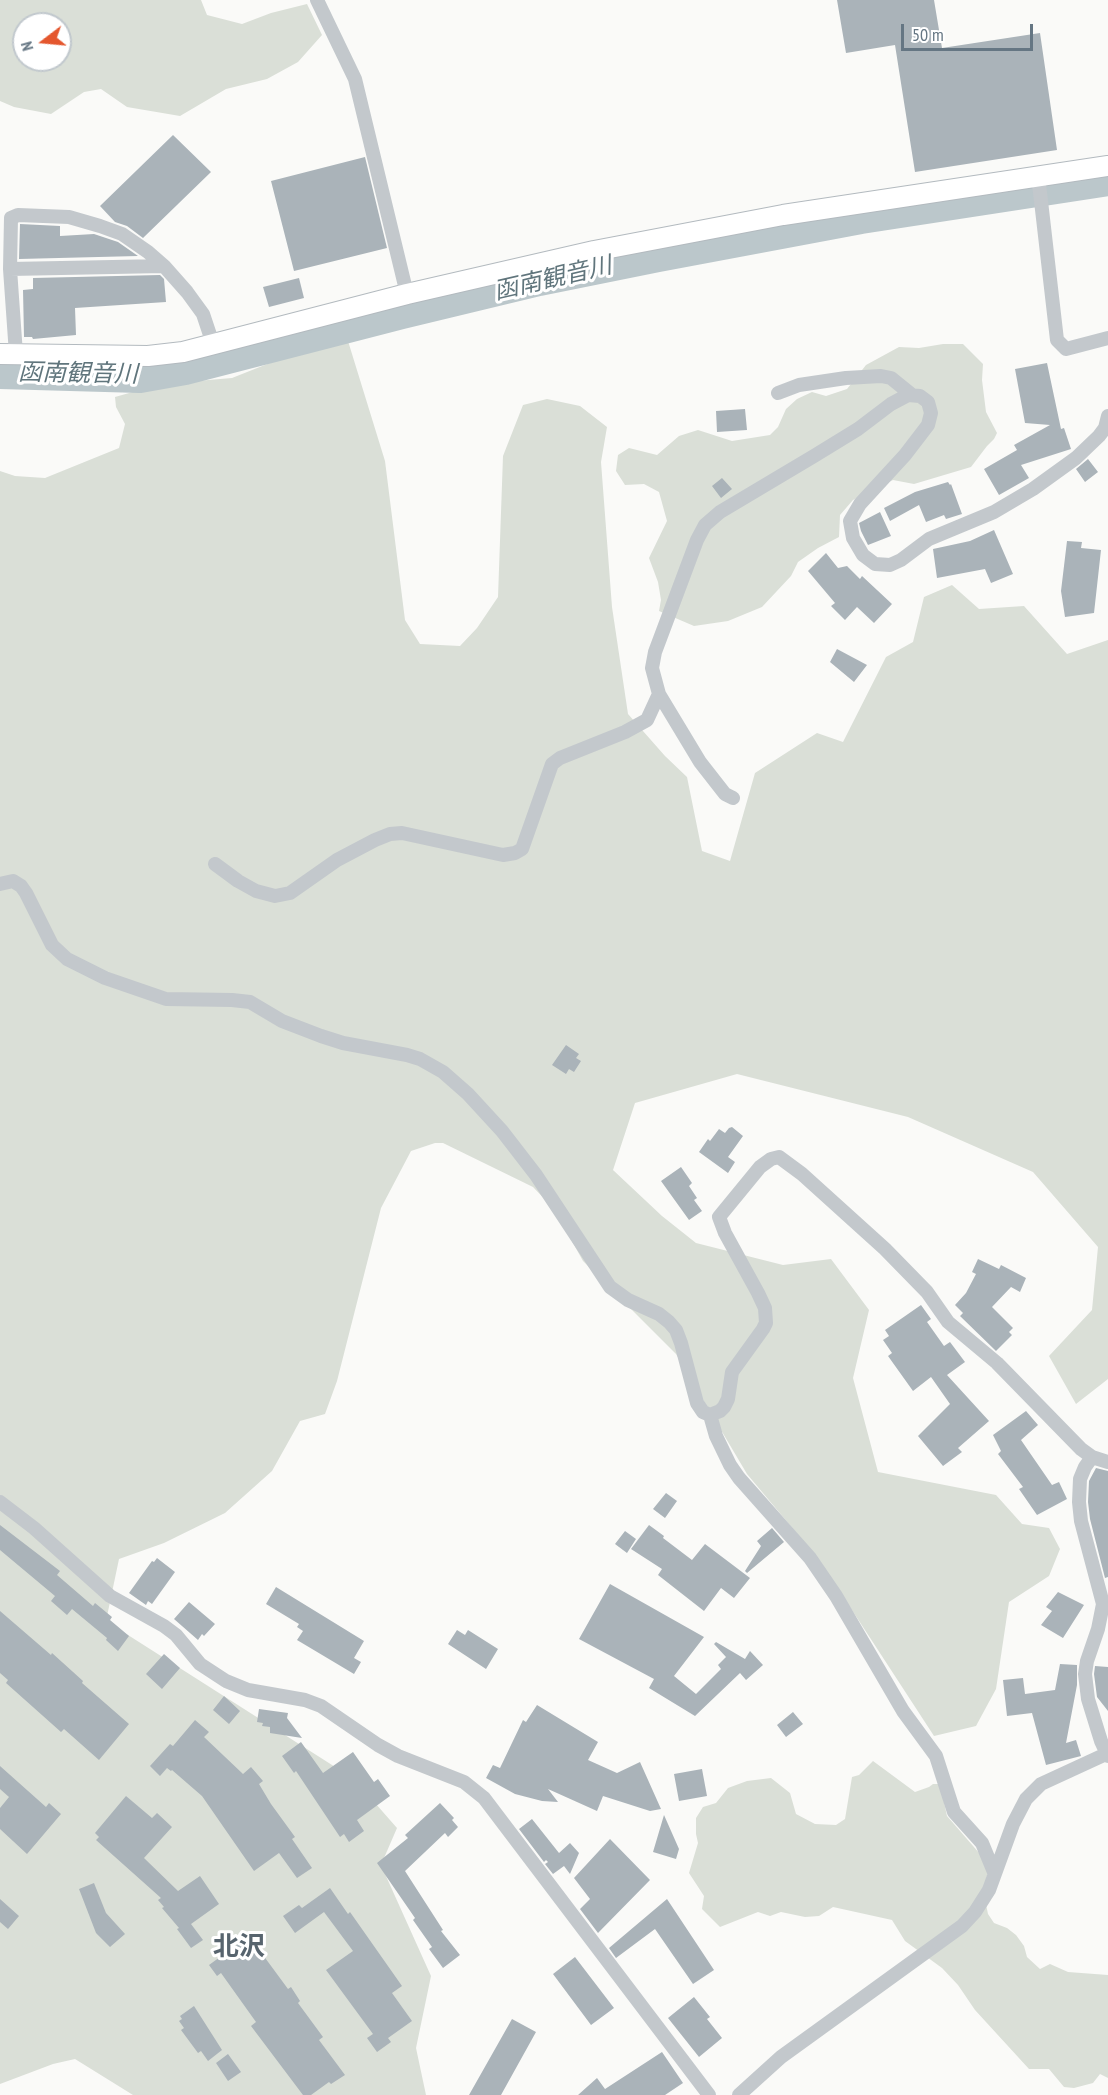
<!DOCTYPE html>
<meta charset="utf-8">
<style>
body{margin:0}
#map{position:relative;width:1108px;height:2095px;overflow:hidden;background:#fafaf8;font-family:"PT Sans Narrow",sans-serif}
canvas{display:block}
.north{position:absolute;left:12px;top:12px;width:60px;height:60px;box-sizing:border-box;background:#fff;border:2px solid #c1c8cd;border-radius:50%;rotate:254deg;font-size:16px;font-weight:700;line-height:24px;text-align:center;color:#657683}
.north::after{content:'';display:block;margin:auto;width:21px;height:27px;background:#e4572e;clip-path:polygon(50% 0,100% 100%,50% 72%,0 100%)}
.scale{position:absolute;left:901px;top:24px;width:132px;height:27px;box-sizing:border-box;border:3px solid #657683;border-top:0;padding-left:8px;font-size:18px;line-height:21px;white-space:nowrap;color:#657683;-webkit-text-stroke:4px #fff;paint-order:stroke}
</style>
<div id="map">
<canvas width="1108" height="2095"></canvas>
<div class="north">N</div>
<div class="scale">50 m</div>
</div>
<script>
const context = document.querySelector('canvas').getContext('2d');
context.lineJoin = 'round';
function paint(path, color) { context.fillStyle = color; context.fill(path, 'evenodd'); }
const toPath = rows => new Path2D(rows.map(r => 'M' + r).join(''));
function stroke(path, color, width, dash) { context.strokeStyle = color; context.lineWidth = width; context.lineCap = dash ? 'butt' : 'round'; context.setLineDash(dash || []); context.stroke(path); }
function write(font, color, halo, rows, align = 'center') {
  context.font = font + ' "PT Sans Narrow","Noto Sans JP",sans-serif'; context.lineWidth = 6; context.setLineDash([]); context.textBaseline = 'middle'; context.strokeStyle = halo; context.fillStyle = color; for (const [text, x, y, turn = 0] of rows) {
    context.save(); context.translate(x, y); context.rotate((+turn || 0) * Math.PI / 180); context.textAlign = isNaN(turn) ? turn : align; if (halo) context.strokeText(text, 0, 0); context.fillText(text, 0, 0); context.restore();
  }
}
const green = toPath([
 [0,0,201,0,207,15,242,24,271,13,307,4,322,35,298,62,267,79,226,89,180,116,127,107,101,89,84,92,51,114,14,107,0,101],
 [24,24,60,24,60,60,24,60],
 [348,341,385,461,405,620,420,644,460,646,477,628,498,597,503,456,523,405,547,399,580,406,607,427,601,462,612,607,628,714,665,756,687,777,702,851,730,861,755,773,817,733,843,742,886,657,913,642,924,597,952,585,979,609,1024,606,1067,654,1108,640,1108,1379,1076,1404,1049,1356,1092,1310,1098,1247,1033,1172,908,1117,737,1074,635,1103,613,1170,662,1216,696,1243,783,1265,831,1259,869,1310,853,1378,878,1472,996,1495,1022,1524,1049,1528,1060,1549,1049,1576,1009,1602,996,1689,976,1726,934,1736,820,1561,747,1474,676,1354,583,1261,554,1209,533,1187,443,1143,435,1143,411,1151,381,1208,337,1381,325,1414,300,1421,272,1471,225,1513,164,1543,119,1559,106,1621,354,1779,397,1828,381,1865,431,1976,416,2048,426,2095,133,2095,75,2059,53,2064,0,2084,0,471,15,476,45,478,119,448,125,424,116,407,115,397,161,384,232,378,300,351],
 [943,344,963,344,983,364,982,380,986,412,997,433,994,439,987,446,971,467,914,484,893,480,853,500,840,515,839,537,818,548,798,562,791,576,762,607,728,621,694,626,659,611,661,600,658,582,649,558,667,521,659,492,644,484,625,485,616,471,618,455,629,448,657,455,679,436,698,430,732,441,770,435,778,427,786,409,797,399,812,392,826,396,847,389,866,365,899,347,919,348],
 [873,1761,915,1792,929,1787,933,1784,940,1784,947,1816,980,1854,989,1869,983,1890,988,1914,994,1923,1007,1928,1016,1935,1024,1946,1027,1957,1040,1969,1050,1964,1068,1972,1108,1975,1108,2078,1100,2074,1093,2083,1074,2088,1064,2087,1049,2069,1029,2069,975,2010,958,1985,942,1968,905,1941,892,1920,833,1907,819,1916,805,1917,781,1912,770,1916,758,1912,720,1927,702,1909,704,1896,689,1873,698,1843,696,1834,696,1818,703,1807,716,1803,728,1788,747,1781,771,1778,790,1793,796,1814,815,1824,836,1825,845,1819,852,1777,859,1775]
]);
const river = toPath([
 [0,373,140,377,185,369,402,313,539,280,658,256,861,218,1108,180]
]);
const building = toPath([
 [837,0,934,0,942,48,1040,33,1057,150,915,172,895,45,846,53],
 [173,135,211,172,143,238,127,226,115,222,100,206],
 [365,157,387,248,294,271,271,181],
 [20,224,60,226,60,236,94,234,118,242,138,256,19,259],
 [160,275,164,279,166,302,75,308,76,335,33,339,32,337,24,337,23,290,33,289,33,278],
 [299,278,304,298,269,307,263,287],
 [1047,363,1061,429,1064,428,1071,449,1021,465,1029,478,999,495,984,469,1017,450,1014,445,1050,425,1025,423,1015,369],
 [745,409,747,430,717,432,716,411],
 [1088,459,1098,472,1085,482,1076,469],
 [722,478,732,489,721,498,712,486],
 [948,482,950,485,951,484,962,514,946,519,944,515,926,522,919,505,890,521,884,508,915,492],
 [880,512,891,536,868,545,861,531,859,523],
 [994,530,1013,574,991,583,985,569,937,578,933,549,970,541],
 [1067,541,1082,542,1081,548,1101,550,1094,613,1065,617,1061,591],
 [826,553,838,568,847,566,860,579,862,576,892,604,874,623,857,607,845,620,831,606,835,603,808,571],
 [837,649,867,665,854,682,830,662],
 [566,1045,579,1054,576,1058,581,1061,574,1072,569,1069,566,1074,552,1065],
 [732,1127,743,1136,728,1157,735,1162,728,1173,699,1152,708,1139,710,1141,719,1129,725,1133,729,1128],
 [681,1167,692,1183,689,1186,697,1198,694,1200,702,1211,689,1220,661,1181],
 [978,1259,999,1269,1001,1265,1026,1278,1020,1292,1011,1287,992,1307,1013,1328,1009,1332,1012,1335,996,1351,960,1316,963,1313,955,1305,966,1293,976,1274,972,1272],
 [921,1305,931,1319,927,1322,944,1346,950,1342,965,1362,947,1375,989,1421,958,1448,962,1452,943,1466,918,1436,950,1404,931,1377,913,1391,888,1356,892,1353,883,1340,889,1336,885,1330],
 [1026,1411,1038,1425,1021,1440,1052,1485,1059,1482,1067,1499,1037,1515,1019,1489,1023,1487,998,1454,1001,1451,993,1435],
 [1096,1468,1108,1471,1108,1577,1105,1578,1090,1519,1088,1502,1089,1481],
 [666,1493,677,1501,665,1518,653,1509],
 [0,1525,60,1571,57,1575,93,1606,95,1603,112,1617,110,1620,129,1636,118,1651,106,1640,107,1638,72,1609,67,1615,51,1601,55,1596,0,1550],
 [649,1525,664,1536,663,1538,692,1560,705,1544,750,1578,734,1598,721,1588,704,1611,658,1575,662,1569,631,1549],
 [772,1528,784,1542,747,1573,745,1571,761,1546,757,1541],
 [625,1531,636,1539,627,1553,615,1544],
 [157,1558,175,1572,152,1604,148,1601,146,1605,129,1593,152,1561,154,1562],
 [610,1584,704,1637,674,1676,696,1694,721,1669,718,1665,726,1657,714,1644,716,1642,745,1659,750,1651,763,1665,746,1680,740,1673,695,1716,649,1688,654,1679,579,1639],
 [276,1587,364,1641,354,1658,361,1662,354,1674,297,1640,303,1631,297,1627,299,1624,266,1604],
 [1058,1592,1084,1605,1063,1638,1041,1625,1052,1611,1046,1607],
 [189,1602,215,1624,204,1636,202,1634,198,1640,174,1619],
 [0,1611,51,1655,52,1653,83,1681,82,1683,129,1724,99,1760,64,1729,61,1732,6,1683,8,1680,0,1673],
 [457,1630,465,1635,468,1630,498,1649,486,1669,448,1644],
 [164,1654,180,1668,162,1689,146,1674],
 [1060,1664,1077,1665,1077,1685,1066,1743,1076,1740,1081,1756,1046,1765,1032,1713,1007,1716,1003,1680,1023,1678,1025,1694,1055,1690],
 [1095,1666,1108,1667,1108,1711,1097,1697,1094,1674],
 [224,1696,240,1711,229,1724,213,1710],
 [537,1705,598,1742,588,1760,617,1773,640,1762,661,1809,650,1811,603,1796,597,1811,548,1789,558,1802,542,1801,515,1794,486,1778,493,1765,500,1768,523,1720,526,1722],
 [259,1709,288,1713,287,1718,302,1738,270,1733,270,1727,262,1726,263,1723,257,1722],
 [793,1712,803,1724,786,1737,777,1725],
 [195,1720,209,1732,204,1737,243,1774,251,1767,263,1781,259,1784,271,1804,295,1837,292,1839,312,1868,297,1878,279,1853,254,1871,202,1796,172,1770,171,1771,167,1768,160,1776,150,1766,170,1744,173,1746],
 [301,1742,323,1773,353,1752,374,1782,378,1779,390,1796,357,1820,364,1831,349,1842,344,1834,340,1837,296,1771,294,1773,282,1756],
 [0,1766,46,1807,49,1803,61,1814,27,1854,0,1829,0,1808,9,1797,0,1789],
 [702,1769,707,1796,679,1801,674,1774],
 [126,1796,152,1818,157,1813,172,1827,144,1858,178,1891,200,1876,219,1904,191,1924,203,1940,191,1948,177,1929,179,1928,162,1908,164,1907,158,1900,161,1898,96,1840,99,1837,95,1833],
 [440,1803,454,1818,452,1820,458,1827,448,1837,445,1833,405,1871,443,1930,441,1931,460,1955,443,1968,429,1949,432,1947,413,1920,415,1918,377,1863,408,1838,405,1835],
 [664,1815,679,1849,676,1859,653,1852],
 [532,1819,559,1853,570,1843,579,1853,570,1874,564,1866,553,1874,545,1864,548,1862,546,1860,544,1862,519,1829],
 [610,1839,650,1880,598,1933,580,1909,590,1899,574,1878],
 [94,1883,106,1913,125,1934,110,1947,96,1933,79,1889],
 [330,1888,348,1914,350,1912,402,1986,392,1993,412,2021,388,2038,391,2042,377,2052,367,2038,373,2034,326,1970,353,1951,324,1912,295,1933,283,1916,299,1905,302,1908],
 [0,1899,19,1916,8,1929,0,1922],
 [667,1899,714,1970,693,1984,655,1929,616,1958,609,1948],
 [249,1936,288,1989,291,1987,300,2001,298,2003,323,2037,319,2040,345,2075,331,2084,329,2082,311,2095,303,2095,251,2026,256,2022,221,1973,217,1976,209,1965],
 [575,1957,614,2008,591,2025,553,1974],
 [694,1997,710,2017,707,2019,722,2038,699,2057,668,2018],
 [194,2006,222,2050,208,2061,201,2051,198,2053,181,2030,184,2028,179,2021,182,2019,180,2016],
 [512,2019,536,2032,501,2095,469,2095],
 [662,2052,683,2083,665,2095,578,2095,597,2078,605,2089],
 [228,2054,241,2072,228,2081,216,2063]
]);
const street = toPath([
 [317,0,355,79,407,294],
 [1038,175,1057,340,1066,349,1108,338],
 [10,269,164,266,187,292,203,314,213,344],
 [16,354,10,269,11,218,18,215,69,217,100,226,122,234,148,252,164,266],
 [778,393,799,385,846,378,881,376,891,378,912,395],
 [733,798,725,794,700,762,659,694,652,668,655,652,697,540,705,525,720,512,814,456,858,429,891,404,908,395,920,396,928,402,931,413,928,425,905,455,860,504,850,521,853,538,863,555,875,564,890,565,901,560,929,539,994,512,1033,489,1076,458,1099,436,1105,428,1108,416],
 [215,864,238,881,256,891,275,896,290,893,337,860,375,840,390,834,402,833,503,855,515,853,522,849,552,764,560,758,625,732,647,720,659,694],
 [0,884,13,881,21,886,26,893,52,945,67,959,105,978,166,999,232,1000,250,1002,282,1021,321,1036,343,1043,407,1055,420,1059,443,1072,468,1094,502,1131,536,1175,610,1287,628,1300,659,1314,669,1322,676,1330,681,1343,697,1403,703,1412,710,1415,716,1436,730,1465,739,1478,810,1558,836,1596,903,1711,936,1756,954,1812,982,1843,994,1872],
 [710,1415,720,1411,724,1407,728,1399,732,1372,763,1329,766,1323,765,1308,758,1293,725,1233,719,1217,760,1167,771,1159,779,1157,802,1174,885,1249,927,1292,948,1322,997,1363,1081,1449,1092,1457,1108,1462],
 [1092,1457,1085,1467,1080,1479,1079,1502,1081,1521,1103,1604,1098,1629,1087,1661,1085,1674,1088,1699,1101,1741,1108,1756],
 [0,1502,34,1528,110,1596,164,1626,176,1635,200,1664,226,1681,248,1690,305,1700,321,1706,378,1745,398,1756,464,1782,484,1798,709,2095],
 [739,2095,781,2057,962,1926,975,1912,989,1890,1013,1824,1026,1799,1041,1784,1106,1754]
]);
const secondary = toPath([
 [0,354,148,356,183,352,407,294,594,251,783,215,1108,166]
]);
const waterNames = [
 ["函南観音川",553,279,-13],
 ["函南観音川",78,374,1]
];
const quarterNames = [
 ["北沢",239,1948]
];
paint(green, '#dadfd7');
stroke(river, '#bbc7cb', 32);
paint(building, '#aab3b9');
stroke(secondary, '#b3babf', 22);
stroke(street, '#c3c8cc', 14);
stroke(secondary, '#fff', 20);
write('italic 24px', '#60757c', '#fff', waterNames);
write('bold 26px', '#57646e', '#fff', quarterNames);
</script>
